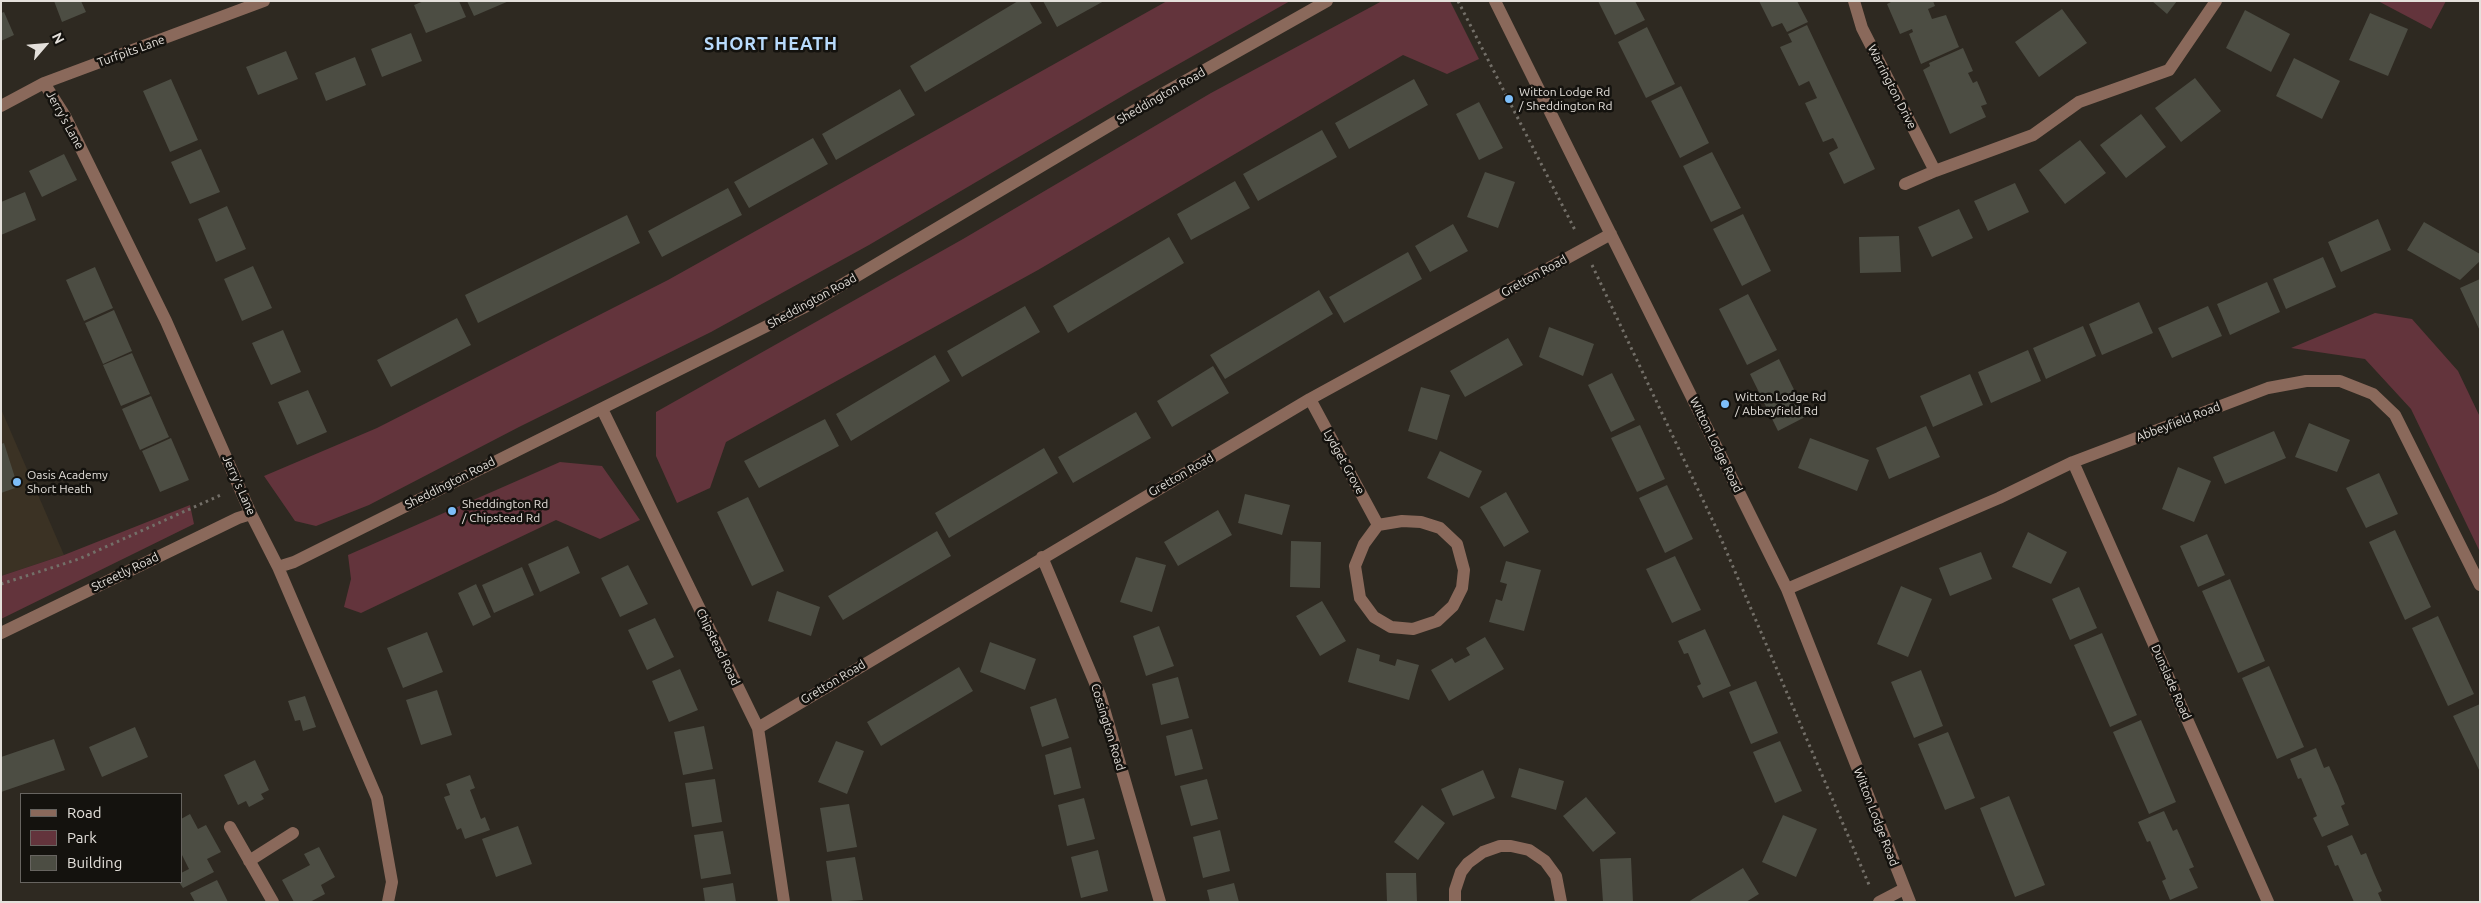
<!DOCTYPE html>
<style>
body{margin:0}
#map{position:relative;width:2481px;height:903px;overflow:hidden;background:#2e2921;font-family:Ubuntu,sans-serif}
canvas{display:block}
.frame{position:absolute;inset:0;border:2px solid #e4e0db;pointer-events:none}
.legend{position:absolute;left:20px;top:793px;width:162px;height:90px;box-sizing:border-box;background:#14120e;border:1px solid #676460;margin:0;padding:6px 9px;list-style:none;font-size:15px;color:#e4e0db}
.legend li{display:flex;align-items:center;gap:10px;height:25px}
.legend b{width:25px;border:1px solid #676460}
.north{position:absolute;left:20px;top:20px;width:50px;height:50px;-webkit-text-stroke:4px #14120e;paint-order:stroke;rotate:63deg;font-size:14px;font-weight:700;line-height:20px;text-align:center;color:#e4e0db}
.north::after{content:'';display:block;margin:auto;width:18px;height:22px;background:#e4e0db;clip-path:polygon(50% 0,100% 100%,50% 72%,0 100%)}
</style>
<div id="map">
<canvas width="2481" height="903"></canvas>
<div class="frame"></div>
<ul class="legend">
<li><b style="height:6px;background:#8a695b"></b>Road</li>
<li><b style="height:14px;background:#63343c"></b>Park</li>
<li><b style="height:14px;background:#4c4d43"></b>Building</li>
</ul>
<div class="north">N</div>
</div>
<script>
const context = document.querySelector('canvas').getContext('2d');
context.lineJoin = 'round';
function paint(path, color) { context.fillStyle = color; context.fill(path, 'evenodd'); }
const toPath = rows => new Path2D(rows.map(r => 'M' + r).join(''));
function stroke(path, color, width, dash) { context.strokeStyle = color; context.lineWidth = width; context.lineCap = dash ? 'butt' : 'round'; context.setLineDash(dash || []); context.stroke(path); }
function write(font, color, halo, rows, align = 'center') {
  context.font = font + ' Ubuntu,sans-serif'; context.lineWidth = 5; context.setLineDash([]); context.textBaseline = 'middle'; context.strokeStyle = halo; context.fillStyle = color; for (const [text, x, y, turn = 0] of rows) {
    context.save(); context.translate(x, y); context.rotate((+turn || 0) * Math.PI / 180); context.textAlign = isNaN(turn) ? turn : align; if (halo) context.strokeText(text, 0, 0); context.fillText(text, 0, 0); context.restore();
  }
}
const built = toPath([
 [1,409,64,555,1,576]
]);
const green = toPath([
 [1167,1,1290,1,1131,91,869,245,711,332,519,427,369,505,316,526,295,521,264,476,377,428,668,280],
 [1382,1,1450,1,1479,59,1447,74,1403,55,1038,270,726,442,710,488,677,503,656,456,656,412,963,239,1211,93],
 [2378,1,2446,1,2431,29],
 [2375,313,2412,319,2458,371,2480,417,2480,552,2411,409,2365,359,2291,348],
 [560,462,602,466,640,520,600,539,556,520,361,613,344,607,351,579,348,555],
 [190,505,194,524,1,619,1,576,64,555]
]);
const building = toPath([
 [54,1,81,1,86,12,62,22],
 [424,1,459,1,466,17,426,33,414,5],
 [467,1,509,1,474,16],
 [1018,1,1029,1,1042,23,925,92,910,66],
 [1043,1,1104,1,1057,27],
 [1598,1,1635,1,1645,20,1615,35],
 [1759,1,1797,1,1808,22,1787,32,1782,23,1772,27],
 [1893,1,1933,1,1935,6,1928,9,1932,19,1946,15,1959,47,1921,64,1909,34,1913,32,1912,29,1900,34,1887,4],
 [2152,1,2177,1,2167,14],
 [2062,9,2087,43,2039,77,2015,42],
 [2245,10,2290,34,2271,72,2226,48],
 [4,12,14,35,1,41,1,13],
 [2370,13,2408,29,2388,76,2349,60],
 [1807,25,1875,169,1844,184,1829,153,1838,148,1836,143,1833,138,1823,142,1805,103,1817,98,1809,81,1799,86,1780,47,1792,42,1788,34],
 [1647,27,1675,84,1646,98,1618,42],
 [411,33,422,61,382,77,371,49],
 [1963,48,1973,71,1968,73,1973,83,1977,81,1987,104,1981,106,1986,117,1950,134,1923,70,1930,66,1929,63],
 [286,51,298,79,258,95,246,67],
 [355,57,366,85,326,101,315,73],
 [2294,58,2340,81,2322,119,2276,96],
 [2195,78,2221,111,2181,142,2155,108],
 [171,79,198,140,170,152,143,91],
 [1414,79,1428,105,1349,149,1335,123],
 [1681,86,1709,143,1680,158,1651,101],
 [900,89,915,115,836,160,822,134],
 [1479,102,1503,148,1479,160,1456,114],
 [2141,114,2166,147,2126,178,2100,145],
 [1322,130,1337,157,1258,201,1243,174],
 [813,138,828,164,749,208,734,182],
 [2080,140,2106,173,2065,204,2039,170],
 [201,149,220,192,190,204,171,162],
 [1712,152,1741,208,1711,222,1683,166],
 [64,154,77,180,42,197,29,171],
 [1485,172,1515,182,1498,228,1467,217],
 [1235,181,1250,208,1191,240,1177,214],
 [2015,183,2029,212,1988,231,1974,201],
 [728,188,742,215,662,257,648,231],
 [25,192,36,220,1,235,1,202],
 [227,206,246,249,216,262,198,219],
 [1959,209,1973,238,1932,257,1918,227],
 [1743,214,1771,271,1742,286,1713,229],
 [627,215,640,243,478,323,465,295],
 [2378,219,2391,250,2341,272,2328,242],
 [2424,222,2480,254,2480,261,2460,280,2407,250],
 [1453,224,1468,251,1430,272,1415,246],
 [1899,236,1901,272,1860,273,1859,237],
 [1169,237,1184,263,1068,333,1053,306],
 [1408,252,1422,279,1344,323,1329,297],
 [2323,257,2336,287,2286,309,2273,279],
 [253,266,272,308,242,321,224,279],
 [95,267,113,308,84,321,66,280],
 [2480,279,2480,331,2460,288],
 [2267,282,2280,312,2230,335,2217,304],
 [1319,290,1333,314,1225,379,1210,355],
 [1748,294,1777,350,1747,365,1719,309],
 [2139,302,2153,333,2102,355,2089,324],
 [1025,306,1040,332,962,377,947,351],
 [2208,306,2222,336,2172,358,2158,328],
 [114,310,132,351,103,364,85,323],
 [457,318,471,345,391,387,377,360],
 [2083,326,2096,356,2046,379,2033,348],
 [1549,327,1594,344,1583,376,1539,357],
 [283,330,301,372,271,385,252,343],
 [1508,338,1523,365,1465,397,1450,371],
 [2028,350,2041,381,1991,403,1978,372],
 [132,353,150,394,121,406,103,365],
 [935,355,950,381,851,441,836,414],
 [1779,359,1807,416,1778,431,1750,374],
 [1213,366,1229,393,1172,427,1157,401],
 [1612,373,1635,420,1611,432,1588,385],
 [1970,374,1983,405,1933,427,1920,396],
 [1421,387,1450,395,1437,440,1408,431],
 [308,390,327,432,297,445,278,402],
 [151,396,169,437,140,450,122,409],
 [1136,412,1151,438,1073,483,1058,457],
 [825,419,839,446,759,488,744,461],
 [2309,423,2350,440,2337,472,2295,457],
 [1640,425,1665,479,1637,492,1611,438],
 [1926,426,1940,457,1889,479,1876,448],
 [2274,431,2286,458,2225,484,2213,457],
 [171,438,189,480,160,492,142,451],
 [1810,438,1869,460,1857,491,1798,468],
 [4,443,18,487,1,493,1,444],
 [1044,448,1058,473,949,538,935,513],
 [1440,451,1482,471,1469,498,1427,478],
 [2178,467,2211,481,2194,522,2162,509],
 [2379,473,2398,514,2366,528,2346,488],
 [1667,485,1693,539,1665,553,1639,498],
 [1506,492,1529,532,1504,547,1480,507],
 [1245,494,1290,505,1282,535,1238,523],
 [748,497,784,571,752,586,717,512],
 [1218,510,1232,535,1178,566,1164,542],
 [2395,530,2431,607,2405,620,2369,542],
 [937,531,951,556,843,620,828,596],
 [2028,532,2067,552,2051,584,2012,567],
 [2207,534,2225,575,2198,587,2180,546],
 [1291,541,1321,542,1320,588,1290,587],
 [568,546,580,573,540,592,528,564],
 [1981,552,1992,579,1950,596,1939,568],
 [1675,556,1701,610,1672,623,1646,569],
 [1136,557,1166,565,1152,612,1120,602],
 [1506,561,1541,570,1524,631,1489,622,1496,599,1502,601,1507,584,1500,582],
 [628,565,648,604,620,617,601,578],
 [522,567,534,595,494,613,482,585],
 [2230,579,2265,661,2238,673,2202,591],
 [476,584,491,617,473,626,458,593],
 [1901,586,1932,599,1908,657,1877,644],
 [2079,587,2097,628,2070,640,2052,599],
 [777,591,820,607,811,636,768,621],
 [1322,601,1346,641,1320,656,1296,616],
 [2438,616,2474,694,2448,706,2412,628],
 [655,618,674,657,647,670,628,630],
 [1159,626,1174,666,1146,676,1133,636],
 [1705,629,1731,686,1703,698,1697,686,1701,684,1688,653,1684,654,1678,641],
 [427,632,443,672,403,688,387,648],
 [2102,633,2137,715,2110,727,2074,645],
 [1485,637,1504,669,1449,701,1431,670,1452,658,1455,663,1470,655,1466,648],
 [990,642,1036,659,1025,690,980,672],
 [1357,648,1380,655,1379,661,1395,666,1397,659,1419,665,1409,700,1348,682],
 [2269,666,2304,747,2277,759,2242,678],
 [959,667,973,691,881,746,867,722],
 [680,669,698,710,669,722,652,681],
 [1921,670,1943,726,1914,738,1891,682],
 [1178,677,1189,718,1161,725,1152,684],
 [1756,681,1778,733,1751,744,1729,692],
 [437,690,452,735,421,745,406,700],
 [305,696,316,727,303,731,300,720,295,721,288,701],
 [1056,698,1069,738,1042,747,1030,707],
 [2480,704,2480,772,2453,716],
 [2141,720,2176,802,2149,814,2113,732],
 [704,726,713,769,683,775,674,732],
 [135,727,148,757,102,777,89,747],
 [1192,729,1203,769,1175,776,1166,736],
 [1948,732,1975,798,1945,810,1918,744],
 [54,739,65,770,1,792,1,757],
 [836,741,864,751,847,794,818,782],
 [1780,741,1802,791,1775,803,1753,752],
 [1071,747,1081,788,1054,795,1045,755],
 [2316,748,2324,768,2329,766,2338,786,2345,804,2341,806,2349,825,2322,837,2313,818,2317,816,2301,778,2298,779,2290,759],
 [255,760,269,790,261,794,264,799,249,807,246,801,238,805,224,775],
 [1519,768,1564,781,1556,810,1511,797],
 [1483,770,1495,798,1453,816,1441,789],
 [470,775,475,788,470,790,481,819,485,817,490,830,465,839,461,828,457,830,444,797,450,795,446,784],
 [715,779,722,822,692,827,685,783],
 [1207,779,1218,819,1191,826,1180,786],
 [2009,796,2045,885,2015,897,1980,808],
 [1586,797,1616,833,1593,852,1563,816],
 [1084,798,1095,839,1067,846,1058,805],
 [849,804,857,847,827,852,820,808],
 [1422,805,1445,823,1418,860,1394,842],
 [2164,811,2173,831,2177,829,2186,849,2194,867,2189,869,2198,888,2170,900,2162,881,2166,879,2150,841,2147,842,2138,822],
 [190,814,198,829,206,825,221,852,207,859,214,872,183,888,179,882,181,882,181,873,189,869,181,853,181,819],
 [1783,815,1817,829,1796,877,1762,862],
 [518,826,532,864,496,877,482,839],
 [1220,830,1230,871,1203,878,1193,837],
 [723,831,731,874,701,879,694,835],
 [2352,835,2361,855,2366,853,2374,873,2382,891,2378,893,2382,902,2354,902,2338,865,2335,866,2327,846],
 [319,847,335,877,321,885,325,894,310,902,294,902,282,880,310,865,304,854],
 [1098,850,1108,891,1081,898,1071,857],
 [855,857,863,900,832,902,826,861],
 [1631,858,1633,902,1603,902,1600,859],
 [1743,868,1759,894,1746,902,1688,902],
 [1386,873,1416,873,1417,902,1387,902],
 [217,880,228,902,195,902,190,893],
 [733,883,736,902,705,902,703,888],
 [1234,883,1239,902,1210,902,1207,890]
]);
const path = toPath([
 [1458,1,1576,232],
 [1592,265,1719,534,1870,887],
 [1,584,79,559,223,494]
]);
const minor = toPath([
 [1495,1,1787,589,1910,902],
 [1854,1,1862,28,1935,171],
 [44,83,65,116,166,321,251,514,278,567,377,798,392,882,388,902],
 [1,106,44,83,264,1],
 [1905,184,1935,171,2033,135,2079,102,2169,70,2216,1],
 [1310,399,1378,525],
 [602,409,758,728,784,902],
 [2073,462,2268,902],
 [1402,521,1421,522,1440,528,1457,544,1464,570,1462,588,1453,606,1437,621,1413,629,1391,627,1374,617,1360,598,1355,566,1364,544,1378,525,1402,521],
 [1042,557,1100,695,1160,902],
 [278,567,294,562,803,308,1164,93,1327,1],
 [1787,589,1999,498,2073,462,2268,388,2306,381,2340,381,2373,394,2395,415,2480,585],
 [1,633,238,518,251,514],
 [758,728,1310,399,1611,234],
 [230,827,273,902],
 [249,861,293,833],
 [1455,902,1455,890,1461,872,1468,863,1483,852,1500,846,1511,846,1529,850,1545,861,1556,876,1561,902],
 [1879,902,1904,889]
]);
const markers = [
 [1509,99,5,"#7dbef9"],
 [1725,404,5,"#7dbef9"],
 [17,482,5,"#7dbef9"],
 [452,511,5,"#7dbef9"]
];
const streetNames = [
 ["Turfpits Lane",131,51,-20],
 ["Warrington Drive",1892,87,63],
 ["Sheddington Road",1161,96,-30],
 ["Jerry's Lane",65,120,61],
 ["Gretton Road",1534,276,-29],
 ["Sheddington Road",812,301,-29],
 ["Abbeyfield Road",2178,422,-21],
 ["Witton Lodge Road",1716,445,64],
 ["Lydget Grove",1344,462,61],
 ["Gretton Road",1181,475,-30],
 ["Sheddington Road",450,483,-27],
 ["Jerry's Lane",239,485,66],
 ["Streetly Road",125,572,-26],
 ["Chipstead Road",718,647,64],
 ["Gretton Road",833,682,-31],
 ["Dunslade Road",2171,682,66],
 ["Cossington Road",1108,727,73],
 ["Witton Lodge Road",1876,817,69]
];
const poiNames = [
 ["Witton Lodge Rd",1519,92],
 ["/ Sheddington Rd",1519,106],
 ["Witton Lodge Rd",1735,397],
 ["/ Abbeyfield Rd",1735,411],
 ["Oasis Academy",27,475],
 ["Short Heath",27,489],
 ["Sheddington Rd",462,504],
 ["/ Chipstead Rd",462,518]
];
const districtNames = [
 ["SHORT HEATH",771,44]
];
paint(built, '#3b3224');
paint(green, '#63343c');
paint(building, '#4c4d43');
stroke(path, '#736f68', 3, [2.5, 4]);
stroke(minor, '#8a695b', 12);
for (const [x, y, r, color] of markers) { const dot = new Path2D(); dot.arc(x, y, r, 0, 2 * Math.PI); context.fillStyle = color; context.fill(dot); stroke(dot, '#14120e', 2); }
write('12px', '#e4e0db', '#14120e', streetNames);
write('12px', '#e4e0db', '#14120e', poiNames, 'left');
context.letterSpacing = '1px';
write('bold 18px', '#b8dbfd', '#14120e', districtNames);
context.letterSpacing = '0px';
</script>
